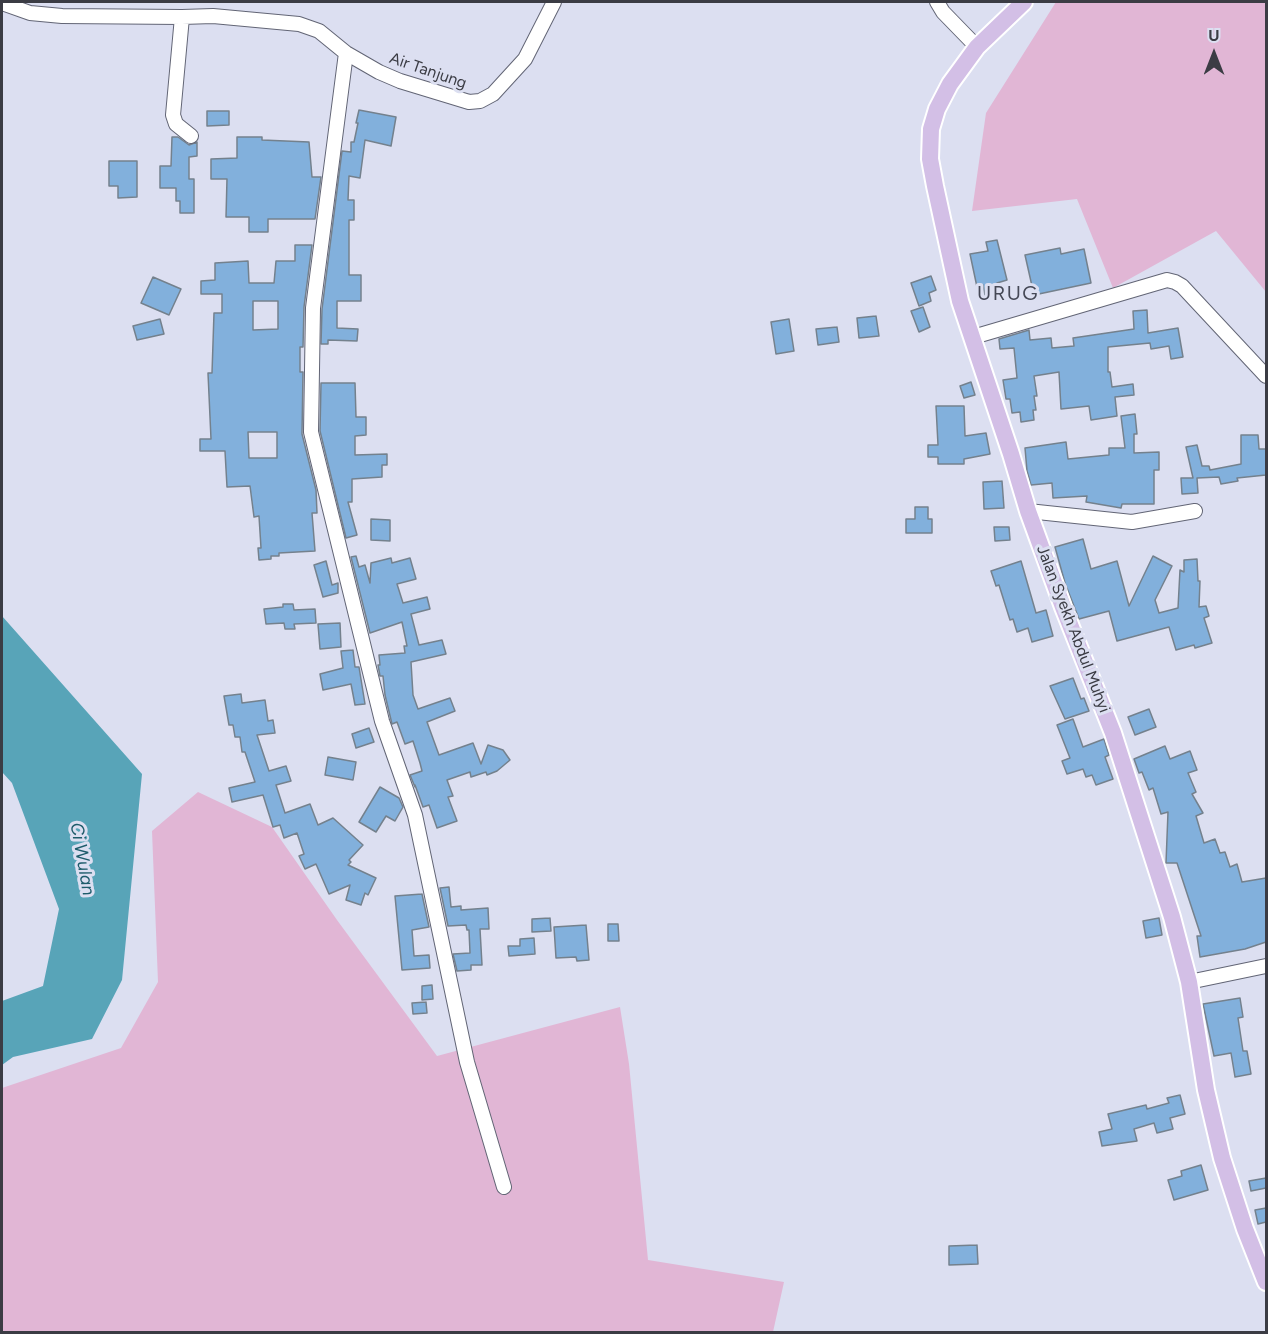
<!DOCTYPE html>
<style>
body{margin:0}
#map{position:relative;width:1268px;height:1334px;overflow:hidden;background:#dcdff1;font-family:Figtree,sans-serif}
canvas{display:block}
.frame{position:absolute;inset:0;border:3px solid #3b3c44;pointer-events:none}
.north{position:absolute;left:1184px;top:24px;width:60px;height:60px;-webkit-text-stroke:4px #dcdff1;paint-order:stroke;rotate:0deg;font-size:16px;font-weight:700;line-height:24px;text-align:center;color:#3b3c44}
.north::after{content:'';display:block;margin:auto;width:21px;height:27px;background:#3b3c44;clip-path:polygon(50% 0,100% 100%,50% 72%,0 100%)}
</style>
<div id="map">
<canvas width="1268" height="1334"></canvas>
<div class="frame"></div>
<div class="north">U</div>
</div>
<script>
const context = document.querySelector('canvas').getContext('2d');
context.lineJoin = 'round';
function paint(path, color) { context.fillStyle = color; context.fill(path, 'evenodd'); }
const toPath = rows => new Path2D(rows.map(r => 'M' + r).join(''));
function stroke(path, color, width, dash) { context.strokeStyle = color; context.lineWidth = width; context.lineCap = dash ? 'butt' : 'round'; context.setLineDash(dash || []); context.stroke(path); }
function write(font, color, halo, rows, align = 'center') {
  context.font = font + ' Figtree,sans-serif'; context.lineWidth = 6; context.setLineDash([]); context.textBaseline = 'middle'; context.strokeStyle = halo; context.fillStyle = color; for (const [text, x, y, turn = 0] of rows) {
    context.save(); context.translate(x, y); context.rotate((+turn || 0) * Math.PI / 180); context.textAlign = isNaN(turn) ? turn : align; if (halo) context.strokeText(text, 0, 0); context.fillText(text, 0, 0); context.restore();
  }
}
const green = toPath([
 [1056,2,1266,2,1266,292,1216,231,1113,288,1077,199,972,211,986,113],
 [198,792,272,827,337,920,437,1056,620,1007,629,1064,648,1260,784,1282,773,1332,2,1332,2,1088,121,1048,158,982,152,831]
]);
const water = toPath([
 [2,616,142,774,122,980,92,1039,13,1057,2,1065,2,1001,43,986,59,909,12,783,2,772]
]);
const building = toPath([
 [359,110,396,117,391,146,365,140,360,178,349,176,348,200,354,200,354,220,349,220,349,275,361,275,361,301,337,301,337,328,358,329,357,341,328,340,328,344,321,344,322,309,342,151,351,152,351,142,354,142,358,123,356,123,359,110],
 [207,111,229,111,229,125,207,126,207,111],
 [172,137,178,137,189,145,197,142,197,156,189,157,189,179,194,179,194,213,180,213,180,201,176,201,176,188,160,188,160,166,171,166,172,137],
 [237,137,262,137,262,140,309,142,312,177,321,177,315,219,268,219,268,232,249,232,249,217,226,217,227,179,211,179,211,159,237,158,237,137],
 [109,161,137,161,137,197,118,198,118,186,109,186,109,161],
 [997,240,1007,280,997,283,999,292,985,295,983,285,977,287,970,254,988,251,986,242,997,240],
 [295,245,312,245,304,307,303,347,300,347,300,372,303,372,302,434,316,490,317,513,312,513,315,551,279,553,279,556,271,556,271,559,259,560,258,548,261,548,259,516,254,517,250,486,227,487,225,451,200,451,200,439,211,439,208,373,212,373,214,313,222,313,222,294,201,294,201,281,215,280,215,263,248,261,249,283,274,283,276,261,295,261,295,245],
 [253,301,278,301,278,329,253,330,253,301],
 [248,432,277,432,277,458,249,458,248,432],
 [1060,248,1061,254,1084,249,1091,283,1034,295,1025,255,1060,248],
 [931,276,936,290,929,293,931,301,919,306,911,283,931,276],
 [153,277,181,289,169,315,141,303,153,277],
 [923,307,930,327,919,332,911,311,923,307],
 [1147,310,1148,333,1178,328,1183,357,1171,359,1169,346,1151,349,1150,343,1108,347,1108,372,1110,372,1112,387,1133,384,1134,395,1115,397,1117,416,1091,420,1089,406,1061,409,1059,372,1034,376,1037,396,1034,396,1036,410,1033,410,1034,420,1021,422,1020,412,1012,413,1010,399,1006,399,1003,380,1017,378,1014,348,1000,349,999,339,1029,330,1030,340,1051,338,1052,348,1074,346,1073,338,1134,329,1133,311,1147,310],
 [876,316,879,336,859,338,857,318,876,316],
 [160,319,164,334,137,340,133,326,160,319],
 [789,319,794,351,776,354,771,322,789,319],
 [837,327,839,342,818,345,816,329,837,327],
 [971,382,975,395,964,398,960,386,971,382],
 [321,383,355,383,356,417,366,417,366,435,355,436,355,455,387,454,387,465,382,465,382,477,352,479,352,502,348,502,357,535,346,538,320,431,321,383],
 [936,406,964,406,965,436,986,433,990,454,964,459,964,464,938,464,938,457,928,457,928,445,938,445,936,406],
 [1135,414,1137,434,1134,434,1134,453,1159,452,1159,470,1154,470,1154,504,1122,504,1121,508,1086,502,1087,496,1053,498,1052,483,1031,485,1027,471,1025,448,1066,442,1068,459,1109,455,1109,448,1125,448,1121,416,1135,414],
 [1241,435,1258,435,1259,449,1266,449,1266,475,1237,478,1238,481,1221,484,1219,477,1197,478,1198,493,1182,494,1181,478,1193,478,1186,447,1197,445,1202,466,1209,466,1210,470,1241,464,1241,435],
 [1002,481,1004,508,984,509,983,482,1002,481],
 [915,507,928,507,928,519,932,519,932,533,906,533,906,519,915,519,915,507],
 [371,519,390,520,390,541,371,540,371,519],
 [994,527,1009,527,1010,540,995,541,994,527],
 [1083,539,1091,569,1117,561,1129,606,1153,556,1172,566,1155,600,1159,613,1178,608,1180,570,1184,572,1184,560,1197,559,1198,581,1200,581,1199,607,1206,606,1209,616,1204,618,1212,643,1195,648,1194,645,1176,650,1169,627,1117,641,1109,611,1079,619,1065,583,1055,547,1083,539],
 [356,556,359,567,365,565,370,583,371,563,391,558,392,563,410,558,416,579,397,584,403,603,427,597,430,609,411,614,419,645,442,640,446,654,411,662,413,695,418,709,450,698,455,711,427,722,439,755,473,743,481,764,488,745,503,750,510,760,497,771,487,775,486,772,471,777,470,772,447,780,453,796,448,797,457,821,437,828,429,805,423,807,415,785,415,787,410,775,422,771,420,763,413,741,405,744,397,722,392,724,385,695,383,676,380,676,378,665,380,665,379,655,405,653,404,646,407,646,402,622,370,633,351,557,356,556],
 [326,561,332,585,338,583,338,593,323,597,314,565,326,561],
 [1021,561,1036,613,1046,610,1053,636,1032,642,1028,628,1017,632,1013,619,1010,620,999,585,996,586,991,571,1021,561],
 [283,604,293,604,294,610,315,609,316,623,294,624,295,629,285,629,284,623,266,624,264,609,283,607,283,604],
 [340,623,341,647,320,649,318,624,340,623],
 [353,650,355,667,359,667,365,704,355,705,351,684,323,690,320,674,343,668,341,651,353,650],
 [1073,678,1081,699,1084,698,1089,711,1065,719,1050,686,1073,678],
 [241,694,242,703,265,700,268,721,273,720,275,733,257,735,269,771,286,766,291,781,276,785,285,813,310,804,318,825,333,818,363,845,349,860,351,862,348,865,376,878,368,895,365,893,361,905,346,900,350,885,329,894,316,864,305,869,299,856,304,854,297,833,284,838,280,825,273,827,263,795,232,802,229,788,255,782,245,752,242,752,240,737,235,737,233,725,229,725,224,696,241,694],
 [1149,709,1156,727,1135,735,1128,717,1149,709],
 [1073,719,1083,747,1104,739,1109,755,1105,757,1113,779,1096,785,1092,775,1086,777,1083,769,1067,774,1062,761,1070,758,1057,725,1073,719],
 [369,728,374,742,356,748,352,734,369,728],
 [1165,746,1170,759,1190,751,1197,770,1188,773,1196,792,1192,794,1203,813,1196,816,1204,843,1215,839,1220,853,1225,852,1230,867,1237,864,1242,882,1266,878,1266,942,1245,949,1200,957,1197,936,1201,936,1177,863,1166,863,1168,812,1161,814,1153,788,1149,790,1142,772,1139,773,1134,759,1165,746],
 [328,757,356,762,353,780,325,775,328,757],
 [380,787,399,798,403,807,395,821,386,816,376,832,359,822,380,787],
 [449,887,451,907,461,906,461,910,488,908,489,929,480,929,482,965,471,965,471,970,457,971,453,954,470,953,469,930,467,930,466,925,448,926,440,888,449,887],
 [422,894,429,927,412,930,414,956,429,955,430,968,402,970,395,896,422,894],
 [550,918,551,931,532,932,532,919,550,918],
 [1159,918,1162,935,1146,938,1143,921,1159,918],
 [608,924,618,924,619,941,608,941,608,924],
 [586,925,589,960,577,961,576,957,556,958,554,927,586,925],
 [534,938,535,954,509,956,508,946,520,946,520,939,534,938],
 [432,985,433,999,422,1000,422,986,432,985],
 [1240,998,1243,1017,1238,1018,1243,1051,1247,1051,1251,1074,1235,1077,1231,1053,1214,1056,1203,1004,1240,998],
 [426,1002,427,1013,413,1014,412,1003,426,1002],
 [1180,1095,1185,1114,1170,1118,1173,1129,1157,1133,1154,1123,1134,1129,1137,1141,1102,1146,1099,1132,1112,1129,1108,1114,1146,1105,1147,1109,1169,1103,1167,1098,1180,1095],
 [1201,1165,1208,1190,1174,1200,1168,1180,1182,1176,1181,1171,1201,1165],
 [1266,1178,1266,1188,1251,1191,1249,1181,1266,1178],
 [1266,1208,1266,1222,1258,1224,1255,1210,1266,1208],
 [977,1245,978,1264,949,1265,949,1246,977,1245]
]);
const minor = toPath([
 [937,2,943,12,977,47],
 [2,3,30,13,62,16,182,17,213,16,299,24,319,31,346,53,379,72,400,81,469,102,480,101,493,94,525,59,554,2],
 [182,17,173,115,176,124,191,136],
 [346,53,313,308,311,432,382,721,415,815,467,1062,504,1187],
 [973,337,1167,280,1175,282,1182,286,1266,376],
 [1028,511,1132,522,1195,511],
 [1189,982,1266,966]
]);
const major = toPath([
 [1024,2,977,47,950,84,937,109,931,129,930,159,935,186,960,301,1011,454,1028,511,1063,607,1113,733,1172,917,1189,982,1206,1090,1222,1158,1245,1229,1266,1282]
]);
const streetNames = [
 ["Air Tanjung",428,71,19],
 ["Jalan Syekh Abdul Muhyi",1073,629,69]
];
const waterNames = [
 ["Ci Wulan",82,859,80]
];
const quarterNames = [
 ["URUG",1008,294]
];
paint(green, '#e1b6d5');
paint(water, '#58a4b8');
paint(building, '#82b0dc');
stroke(building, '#74818d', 1.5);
stroke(minor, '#626575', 16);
stroke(major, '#fff', 20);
stroke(minor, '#fff', 14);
stroke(major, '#d3bfe6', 16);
write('16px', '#3b3c44', '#dcdff1', streetNames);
write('italic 18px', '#1e5c6b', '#dcdff1', waterNames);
context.letterSpacing = '1.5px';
write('20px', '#454856', '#dcdff1', quarterNames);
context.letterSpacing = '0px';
</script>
